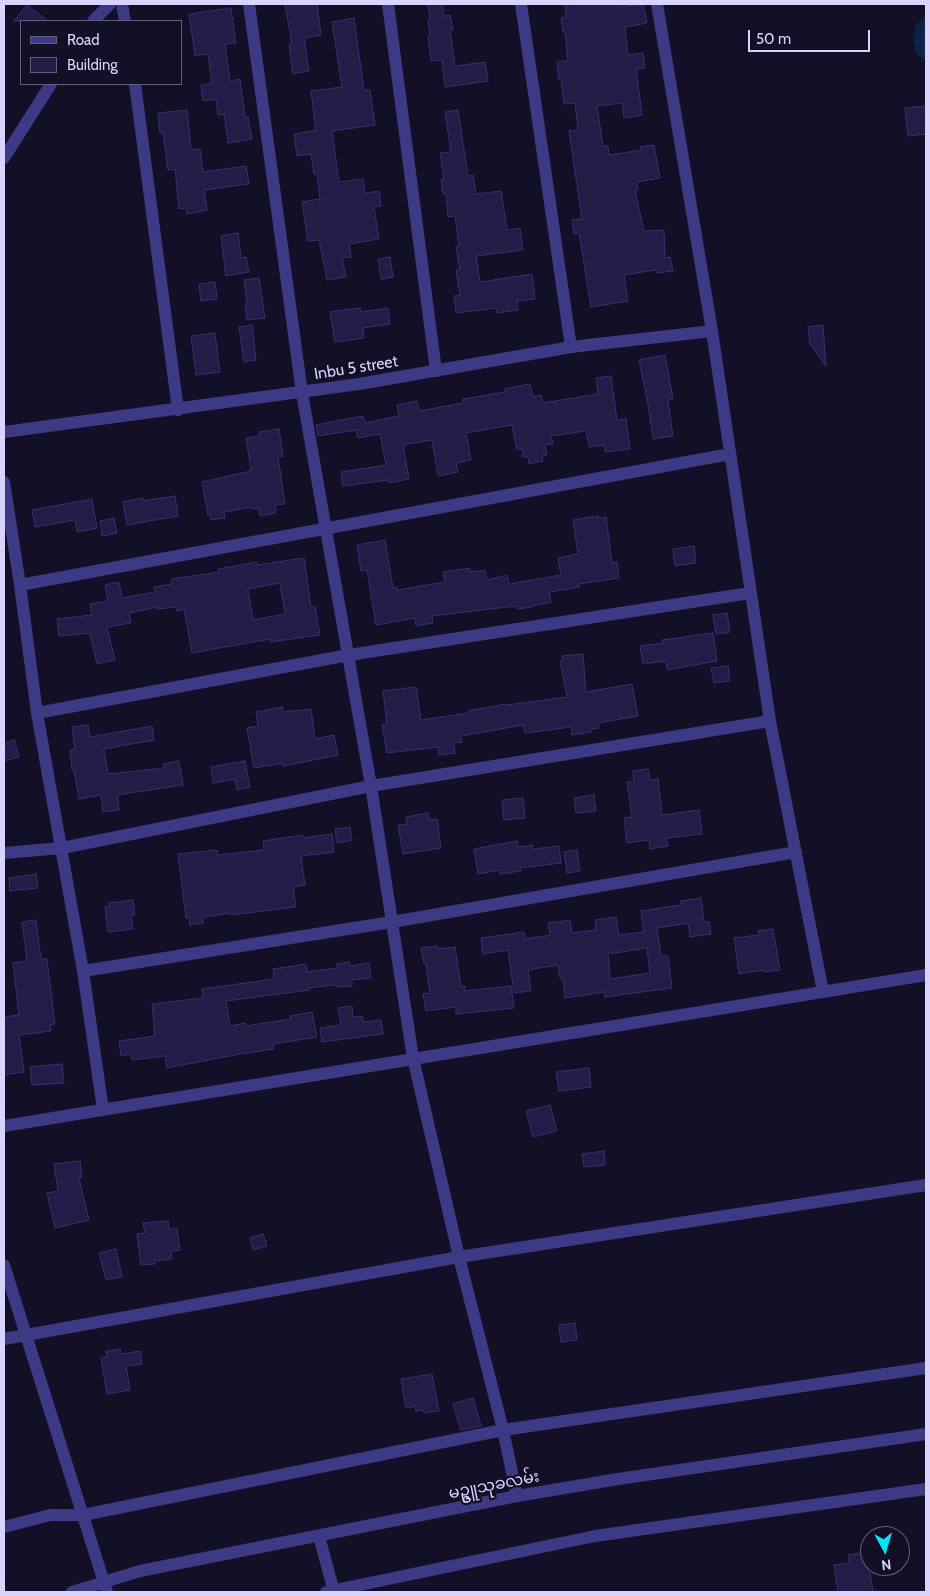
<!DOCTYPE html>
<meta charset="utf-8">
<style>
body{margin:0}
#map{position:relative;width:930px;height:1596px;overflow:hidden;background:#130f26;font-family:Cabin,sans-serif}
canvas{display:block}
.frame{position:absolute;inset:0;border:5px solid #d9d4ff;pointer-events:none}
.legend{position:absolute;left:20px;top:20px;width:162px;height:65px;box-sizing:border-box;background:#130f26;border:1px solid #625e7d;margin:0;padding:6px 9px;list-style:none;font-size:15px;color:#d9d4ff}
.legend li{display:flex;align-items:center;gap:10px;height:25px}
.legend b{width:25px;border:1px solid #625e7d}
.north{position:absolute;left:860px;top:1526px;width:50px;height:50px;box-sizing:border-box;background:#130f26;border:1px solid #625e7d;border-radius:50%;rotate:174deg;font-size:14px;font-weight:700;line-height:20px;text-align:center;color:#d9d4ff}
.north::after{content:'';display:block;margin:auto;width:18px;height:22px;background:#00e5ff;clip-path:polygon(50% 0,100% 100%,50% 72%,0 100%)}
.scale{position:absolute;left:748px;top:30px;width:122px;height:22px;box-sizing:border-box;border:2px solid #d9d4ff;border-top:0;padding-left:6px;font-size:15px;line-height:18px;white-space:nowrap;color:#d9d4ff;-webkit-text-stroke:4px #130f26;paint-order:stroke}
</style>
<div id="map">
<canvas width="930" height="1596"></canvas>
<div class="frame"></div>
<ul class="legend">
<li><b style="height:6px;background:#3d3a85"></b>Road</li>
<li><b style="height:14px;background:#241b47"></b>Building</li>
</ul>
<div class="north">N</div>
<div class="scale">50 m</div>
</div>
<script>
const context = document.querySelector('canvas').getContext('2d');
context.lineJoin = 'round';
function paint(path, color) { context.fillStyle = color; context.fill(path, 'evenodd'); }
const toPath = rows => new Path2D(rows.map(r => 'M' + r).join(''));
function stroke(path, color, width, dash) { context.strokeStyle = color; context.lineWidth = width; context.lineCap = dash ? 'butt' : 'round'; context.setLineDash(dash || []); context.stroke(path); }
function write(font, color, halo, rows, align = 'center') {
  context.font = font + ' Cabin,"Noto Sans Myanmar",sans-serif'; context.lineWidth = 4.5; context.setLineDash([]); context.textBaseline = 'middle'; context.strokeStyle = halo; context.fillStyle = color; for (const [text, x, y, turn = 0] of rows) {
    context.save(); context.translate(x, y); context.rotate((+turn || 0) * Math.PI / 180); context.textAlign = isNaN(turn) ? turn : align; if (halo) context.strokeText(text, 0, 0); context.fillText(text, 0, 0); context.restore();
  }
}
const water = toPath([
 [926,15,926,62,916,53,913,38,916,25]
]);
const building = toPath([
 [285,4,317,4,321,35,304,38,309,71,293,74,289,45,292,44,285,4],
 [428,4,442,4,444,16,450,15,453,30,450,30,455,66,485,62,488,81,445,87,442,60,431,61,428,36,430,36,428,19,430,19,428,4],
 [565,4,620,4,620,7,643,4,647,23,625,27,628,55,643,53,645,68,636,69,642,115,624,118,622,103,597,106,603,146,608,146,609,155,641,150,640,147,654,145,660,178,637,182,638,190,635,191,644,231,664,230,665,258,670,257,673,271,657,273,656,270,624,275,628,301,591,307,579,233,574,234,572,220,582,219,569,131,578,130,575,103,564,104,561,79,559,80,557,62,568,60,565,32,563,32,561,18,566,17,565,4],
 [27,5,48,21,14,21,27,5],
 [231,8,236,43,225,44,230,81,240,79,245,117,248,117,252,139,228,143,224,114,218,115,216,99,203,101,201,85,212,83,208,54,195,56,189,14,231,8],
 [354,18,364,90,370,90,375,125,332,131,339,182,363,179,365,193,379,191,381,206,374,207,379,239,349,244,351,257,342,258,346,277,327,280,319,240,308,241,302,202,320,199,317,174,314,174,311,154,297,156,294,134,316,130,311,91,342,87,332,22,354,18],
 [926,106,926,134,908,136,905,108,926,106],
 [187,110,191,150,200,149,203,172,246,166,249,184,204,190,207,210,187,214,186,208,179,209,175,169,168,170,163,132,160,133,158,113,187,110],
 [458,110,468,176,473,175,476,194,501,191,507,230,520,228,523,250,476,256,480,282,532,274,535,299,517,301,518,310,497,313,496,308,456,313,454,296,460,295,456,270,460,270,456,247,459,246,455,216,448,217,446,194,443,194,441,180,444,179,440,153,451,152,445,112,458,110],
 [238,233,241,258,246,257,249,272,226,276,221,236,238,233],
 [390,257,393,277,381,279,378,259,390,257],
 [259,278,265,318,247,320,245,304,247,303,244,280,259,278],
 [215,282,217,299,201,301,199,284,215,282],
 [360,308,361,312,388,308,390,324,363,328,364,338,335,342,330,312,360,308],
 [252,325,256,360,244,362,239,327,252,325],
 [823,325,826,366,810,344,808,327,823,325],
 [215,333,220,372,196,375,191,336,215,333],
 [665,355,673,399,668,400,673,436,653,439,648,404,639,360,665,355],
 [611,376,617,420,626,419,630,449,605,452,604,445,589,447,586,431,551,436,553,444,545,445,547,455,542,456,543,461,529,464,528,457,523,457,522,449,517,449,512,425,466,433,471,460,456,463,458,472,438,476,432,440,403,445,409,479,389,483,388,480,343,486,341,472,386,465,380,434,358,438,356,430,318,436,316,425,363,416,365,423,399,416,397,405,417,401,419,411,463,403,463,399,505,392,505,389,530,384,533,397,541,395,543,403,598,394,596,378,611,376],
 [279,429,283,456,278,457,285,504,275,505,276,513,260,516,259,508,252,509,251,507,224,512,225,518,211,520,210,514,208,515,202,482,251,471,246,438,260,436,259,432,279,429],
 [175,496,178,516,127,525,123,502,143,498,143,501,175,496],
 [92,499,97,528,77,532,75,520,35,527,32,510,92,499],
 [598,516,598,518,606,517,612,563,617,562,619,578,579,584,580,587,549,592,551,602,532,606,532,607,517,609,516,606,432,616,433,623,416,626,415,618,376,625,367,570,361,571,357,545,385,540,393,588,397,587,397,590,445,582,443,572,470,568,470,572,485,570,487,580,507,575,509,584,561,575,558,558,578,554,573,520,598,516],
 [114,518,117,533,102,536,100,521,114,518],
 [694,546,696,563,675,566,673,549,694,546],
 [304,558,311,607,315,607,320,635,270,642,270,639,192,653,184,609,177,611,176,607,157,609,157,607,129,613,131,623,107,627,115,660,97,664,90,633,59,636,57,619,92,615,90,604,108,601,105,585,119,582,122,598,155,592,154,587,172,584,172,579,219,572,218,569,257,562,257,565,304,558],
 [280,583,285,614,253,620,248,589,280,583],
 [727,613,730,632,716,634,713,615,727,613],
 [713,633,717,661,667,670,666,661,643,664,640,646,663,643,662,640,713,633],
 [583,654,586,692,632,684,638,716,598,723,599,728,591,729,591,732,572,735,571,727,525,733,523,725,461,736,462,742,454,743,455,753,439,755,438,747,387,753,382,725,387,724,383,691,416,687,421,720,468,713,468,711,506,704,507,705,567,697,560,661,563,660,562,656,583,654],
 [728,666,730,681,714,683,711,668,728,666],
 [282,707,283,712,311,709,315,739,334,735,338,755,283,766,283,763,254,768,247,728,258,726,256,712,282,707],
 [88,725,90,737,152,726,154,740,104,749,108,774,164,768,163,764,179,761,183,785,117,795,119,810,103,812,101,795,79,799,74,770,72,770,70,750,75,749,72,727,88,725],
 [14,740,19,757,4,761,4,743,14,740],
 [245,761,250,787,237,790,235,779,213,783,211,767,245,761],
 [648,769,650,780,658,779,662,815,699,810,702,834,666,838,668,846,650,849,649,840,627,843,624,818,632,817,627,782,634,782,633,771,648,769],
 [594,795,596,811,576,813,574,798,594,795],
 [523,798,525,818,504,820,502,800,523,798],
 [428,813,429,820,437,819,441,848,403,854,398,825,407,824,406,817,428,813],
 [350,827,352,840,337,843,335,829,350,827],
 [332,834,334,852,301,856,305,885,293,887,296,907,230,915,230,913,203,917,203,923,190,925,189,918,186,918,178,854,217,850,218,855,264,850,263,841,302,835,303,838,332,834],
 [517,841,518,847,533,845,533,849,559,846,561,863,520,868,521,871,500,874,500,870,478,874,474,849,517,841],
 [577,850,580,871,567,873,564,852,577,850],
 [36,874,38,888,10,891,9,878,36,874],
 [701,898,704,922,709,922,711,934,690,937,688,923,657,928,661,956,668,956,672,988,605,997,604,992,565,998,563,978,560,978,558,965,528,970,531,991,514,993,508,950,483,954,481,938,524,932,525,939,550,935,548,923,570,920,572,933,596,930,595,920,616,917,619,935,644,932,641,911,681,905,680,901,701,898],
 [647,948,650,973,610,979,608,954,647,948],
 [133,900,135,915,131,915,133,929,108,932,105,907,110,906,109,903,133,900],
 [36,920,41,959,47,959,55,1024,50,1025,51,1031,19,1035,24,1072,4,1075,4,1017,19,1015,13,963,27,961,22,922,36,920],
 [773,929,780,970,764,972,764,970,739,974,734,938,759,935,758,931,773,929],
 [437,946,438,949,455,947,461,987,465,986,465,991,511,986,514,1008,456,1014,456,1007,426,1011,423,994,430,993,426,964,424,964,421,948,437,946],
 [349,962,350,966,369,963,371,978,352,980,352,986,338,987,334,985,308,988,309,990,226,1001,230,1026,245,1023,246,1026,291,1019,290,1016,312,1012,317,1037,273,1044,274,1049,240,1054,167,1068,165,1056,132,1060,131,1054,121,1056,119,1041,155,1036,152,1004,203,998,202,989,274,979,273,969,306,964,307,972,337,968,336,964,349,962],
 [352,1006,353,1017,362,1016,363,1022,381,1020,383,1034,322,1042,320,1028,341,1025,338,1008,352,1006],
 [62,1064,64,1083,32,1085,30,1067,62,1064],
 [589,1068,591,1087,559,1091,556,1072,589,1068],
 [550,1105,557,1131,533,1137,526,1111,550,1105],
 [604,1151,605,1165,584,1167,582,1154,604,1151],
 [80,1161,82,1177,79,1178,89,1220,55,1228,47,1193,58,1191,54,1164,80,1161],
 [168,1221,169,1229,177,1229,180,1250,171,1251,172,1259,154,1261,155,1264,141,1265,137,1234,145,1233,143,1223,168,1221],
 [263,1234,267,1246,253,1250,250,1238,263,1234],
 [116,1249,122,1277,106,1280,99,1253,116,1249],
 [575,1323,577,1340,561,1342,559,1325,575,1323],
 [120,1349,121,1354,140,1351,142,1364,126,1366,130,1390,107,1394,101,1358,107,1357,106,1351,120,1349],
 [432,1374,439,1411,424,1413,423,1410,416,1411,415,1406,406,1408,401,1379,432,1374],
 [473,1398,481,1426,461,1430,453,1404,473,1398],
 [867,1552,873,1592,838,1592,834,1565,849,1563,848,1555,867,1552]
]);
const minor = toPath([
 [122,4,125,21],
 [249,4,302,393,371,786,413,1058,459,1257,503,1430,517,1496],
 [388,4,436,371],
 [521,4,571,347],
 [657,4,712,331,770,721,823,992],
 [93,21,110,4],
 [135,84,178,410],
 [4,158,51,84],
 [4,432,359,384,571,347,712,331],
 [4,482,20,585,37,713,83,971,103,1110],
 [20,585,730,454],
 [37,713,349,655,750,593],
 [4,853,62,848,371,786,770,721],
 [83,971,392,922,796,852],
 [4,1126,926,975],
 [4,1265,107,1592],
 [4,1339,459,1257,926,1185],
 [4,1527,50,1515,83,1515,503,1430,926,1368],
 [319,1536,334,1592],
 [72,1592,140,1571,517,1496,618,1479,926,1434],
 [326,1592,595,1536,926,1489]
]);
const streetNames = [
 ["Inbu 5 street",356,368,-9],
 ["မဥ္ဇူသုခလမ်း",494,1485,-11]
];
paint(water, '#0c2248');
paint(building, '#241b47');
stroke(building, '#3b2d73', 1);
stroke(minor, '#3d3a85', 12);
write('16px', '#d9d4ff', '#130f26', streetNames);
</script>
